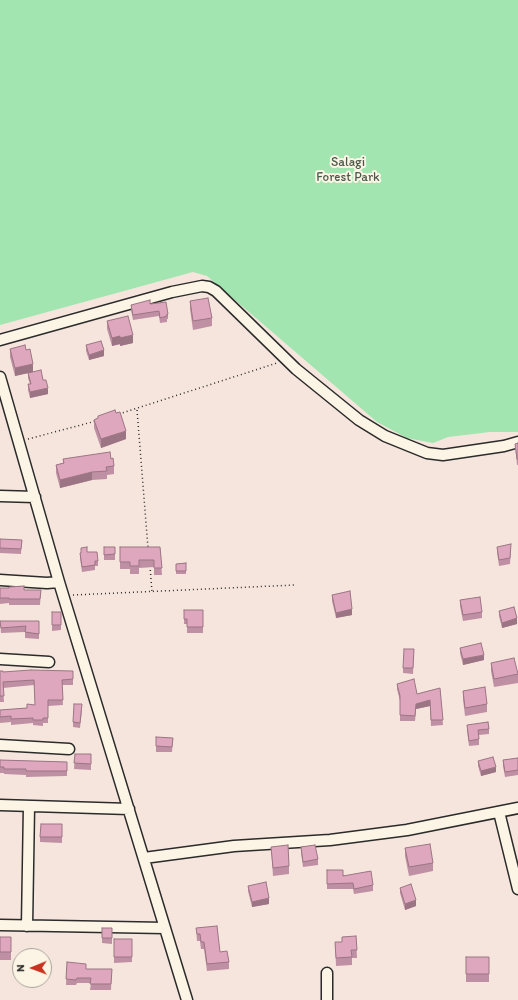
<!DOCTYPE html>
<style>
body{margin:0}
#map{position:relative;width:518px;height:1000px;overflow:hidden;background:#f6e5dd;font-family:Itim,sans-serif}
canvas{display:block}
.north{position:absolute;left:12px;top:948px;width:40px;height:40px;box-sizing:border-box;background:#fcf5e5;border:1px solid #a8a49b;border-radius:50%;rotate:269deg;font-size:11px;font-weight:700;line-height:16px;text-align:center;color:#2b2b2b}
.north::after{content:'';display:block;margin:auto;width:14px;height:18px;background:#c8321e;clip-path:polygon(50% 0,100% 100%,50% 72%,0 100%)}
</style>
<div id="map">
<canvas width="518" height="1000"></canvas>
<div class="north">N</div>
</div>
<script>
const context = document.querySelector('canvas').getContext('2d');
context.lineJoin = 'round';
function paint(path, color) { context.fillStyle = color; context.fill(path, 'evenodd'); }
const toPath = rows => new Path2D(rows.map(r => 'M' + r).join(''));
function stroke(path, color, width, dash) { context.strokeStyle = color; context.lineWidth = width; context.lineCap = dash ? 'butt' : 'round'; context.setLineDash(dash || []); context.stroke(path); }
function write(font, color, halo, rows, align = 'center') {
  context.font = font + ' Itim,sans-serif'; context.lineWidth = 4; context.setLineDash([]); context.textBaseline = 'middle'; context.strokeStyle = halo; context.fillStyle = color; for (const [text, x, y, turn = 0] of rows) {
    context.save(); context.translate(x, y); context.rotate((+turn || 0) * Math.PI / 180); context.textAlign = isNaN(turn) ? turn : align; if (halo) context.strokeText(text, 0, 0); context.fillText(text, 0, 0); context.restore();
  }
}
const green = toPath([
 [0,0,518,0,518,432,490,432,448,437,433,443,407,438,377,422,207,276,193,272,0,325]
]);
const path = toPath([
 [137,410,148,548],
 [119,414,277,363],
 [28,439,96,421],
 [150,566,152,592],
 [73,595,295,585]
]);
const minor = toPath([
 [0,340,172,292,202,286,209,287,216,291,296,369,359,420,385,436,427,453,443,455,504,446,518,442],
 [0,377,59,582,187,1000],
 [0,496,35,497],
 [0,580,47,583,59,582],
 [0,659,49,662],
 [0,745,69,749],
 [0,805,129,809],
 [499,812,518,889],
 [144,858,234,846,330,840,407,830,518,808],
 [0,925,165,928],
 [27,926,29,806],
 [327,973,327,1000]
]);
const wall = toPath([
 [190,301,212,318,212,326,193,330,190,309],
 [150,304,168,314,168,319,167,319,167,322,160,323,159,316,133,320,131,310,131,305],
 [107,321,133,343,120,346,120,344,112,346,107,329],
 [86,345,104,356,89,360,86,351],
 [10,349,26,350,33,372,43,380,48,394,30,398,28,390,28,384,30,384,28,378,28,373,15,376,10,357],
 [98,416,126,439,101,448,94,428,94,420,98,418],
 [518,443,518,465,517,465,515,444],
 [63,459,111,459,114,466,114,474,107,475,107,479,92,480,60,488,56,473,56,465,63,463],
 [0,539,22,540,21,554,0,553],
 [104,547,115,547,115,560,104,560],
 [120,547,160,547,162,575,154,575,154,567,139,568,139,574,130,574,130,569,120,569],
 [497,547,511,550,510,564,499,566,497,552],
 [81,548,98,561,98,566,95,566,95,570,82,572,80,558,80,553,81,553],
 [186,563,186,574,176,574,176,564],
 [0,588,24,590,41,590,40,605,9,605,9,603,0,604],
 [332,595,352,615,336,618,332,601],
 [460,600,482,612,482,618,463,621,460,606],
 [184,610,203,610,203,633,187,633,187,624,184,624],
 [499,611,517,624,502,628,499,616],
 [52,612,61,612,61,630,52,631],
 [0,621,39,621,39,639,25,638,25,632,1,633],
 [460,648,484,660,463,665,460,653],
 [414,649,413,674,403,673,403,668],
 [491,663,518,674,518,683,494,687,491,671],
 [0,671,3,672,73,671,73,685,62,685,63,705,48,706,48,723,43,723,43,726,33,725,33,723,11,725,11,722,0,723,0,710,27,708,35,705,34,685,3,688,4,702,0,702],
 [397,684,417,694,440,688,443,725,431,726,430,706,416,709,415,721,400,721,400,701,397,689],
 [463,691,487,704,487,712,465,716,463,699],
 [82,710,80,728,73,727,73,722],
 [467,725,489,729,489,734,479,735,479,745,469,746,467,730],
 [156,737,173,738,172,752,156,752],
 [75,754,91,754,91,770,74,769],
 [518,758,518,775,505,777,503,766,503,760],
 [0,760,67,762,67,776,26,777,26,775,4,774,4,773,0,773],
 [478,761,496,772,481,776,478,766],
 [62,824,62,843,40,842,40,837],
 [271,847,289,866,289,874,273,876],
 [301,847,318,859,318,865,303,867,301,852],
 [405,848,433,863,433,871,409,876,405,856],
 [327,870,373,885,373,891,354,894,353,889,327,889],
 [248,886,269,904,252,907,248,891],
 [400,888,416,906,405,910,400,893],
 [112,928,112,944,102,943,102,938],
 [196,928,220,952,229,962,229,969,207,971,204,949,201,949,200,941,197,941],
 [356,936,357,958,352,958,352,965,336,966,335,942,342,942],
 [0,937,11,937,11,960,0,960],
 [114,939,132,939,132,962,114,963],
 [466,957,489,957,489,982,466,982],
 [67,962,86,969,112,969,111,990,90,990,91,983,77,983,76,985,66,985]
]);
const shadedWall = toPath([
 [133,335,133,343,120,346,120,338],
 [120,336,120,344,112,346,112,338],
 [104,350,104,356,89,360,89,355],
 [33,364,33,372,15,376,15,368],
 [48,388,48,394,30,398,30,392],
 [126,431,126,439,101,448,101,439],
 [92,472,92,480,60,488,60,480],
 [352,609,352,615,336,618,336,613],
 [517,618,517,624,502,628,502,623],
 [484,655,484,660,463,665,463,659],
 [430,700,430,706,416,709,415,721,416,704],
 [496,767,496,772,481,776,481,771],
 [269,898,269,904,252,907,252,902],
 [416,900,416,906,405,910,405,904]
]);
const building = toPath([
 [208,298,212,318,193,321,190,301,208,298],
 [150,300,150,304,166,302,168,314,167,314,167,316,160,318,159,311,133,315,131,305,150,300],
 [128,316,133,335,120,338,120,336,112,338,107,321,128,316],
 [101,341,104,350,89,355,86,345,101,341],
 [25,345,26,350,30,349,33,364,15,368,10,349,25,345],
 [41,370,43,380,46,380,48,388,30,392,28,384,31,384,28,373,41,370],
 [115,410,116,413,120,412,126,431,101,439,94,420,98,418,98,416,115,410],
 [518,443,518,459,517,459,515,444,518,443],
 [110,452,111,459,113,458,114,466,106,467,107,471,92,472,60,480,56,465,64,463,63,459,110,452],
 [0,539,22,540,21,549,0,548,0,539],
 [511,544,510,558,499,560,497,547,511,544],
 [87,547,87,552,97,552,98,561,95,561,95,565,82,567,80,553,81,553,81,548,87,547],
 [104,547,115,547,115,554,104,555,104,547],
 [120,547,160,547,162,568,154,568,154,560,139,560,139,566,130,566,130,562,120,562,120,547],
 [186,563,186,571,176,571,176,564,186,563],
 [24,586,24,590,41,590,40,599,9,599,9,598,0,598,0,588,9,588,9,587,24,586],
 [350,591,352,609,336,613,332,595,350,591],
 [480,597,482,612,463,615,460,600,480,597],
 [514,607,517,618,502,623,499,611,514,607],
 [184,610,203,610,203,627,187,627,187,619,184,619,184,610],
 [52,612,61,612,61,625,52,625,52,612],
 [0,621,39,621,39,634,25,632,26,626,1,628,0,621],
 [481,643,484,655,463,659,460,648,481,643],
 [404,649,414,649,413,668,403,668,404,649],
 [514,658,518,674,494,679,491,663,514,658],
 [31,670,73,671,73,679,62,680,63,700,48,700,48,718,43,718,43,720,33,720,33,718,11,719,11,716,0,717,0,710,27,708,27,704,35,705,34,680,3,682,4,696,0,696,0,671,3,671,3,672,31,670],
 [414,679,417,694,440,688,443,720,431,720,430,700,416,704,415,716,400,715,400,696,397,684,414,679],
 [485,687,487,704,465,708,463,691,485,687],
 [74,704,82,704,80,723,73,722,74,704],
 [488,722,489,729,478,730,479,739,469,741,467,725,488,722],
 [156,737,173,738,172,747,156,746,156,737],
 [75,754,91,754,91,764,74,763,75,754],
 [493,757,496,767,481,771,478,761,493,757],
 [518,758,518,770,505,772,503,760,518,758],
 [0,760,67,762,67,771,26,771,26,769,4,769,4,767,0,767,0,760],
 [41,824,62,824,62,837,40,837,41,824],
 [430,844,433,863,409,867,405,848,430,844],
 [288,845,289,866,273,868,271,847,288,845],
 [315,845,318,859,303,862,301,847,315,845],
 [327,870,343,870,343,876,371,871,373,885,354,889,353,883,327,884,327,870],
 [266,882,269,898,252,902,248,886,266,882],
 [411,884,416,900,405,904,400,888,411,884],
 [217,926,220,952,227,951,229,962,207,964,204,942,201,942,200,934,197,934,196,928,217,926],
 [102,928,112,928,112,938,102,938,102,928],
 [356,936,357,950,351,950,352,957,336,958,335,942,342,942,342,937,356,936],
 [0,937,11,937,11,952,0,952,0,937],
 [114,939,132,939,132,957,114,957,114,939],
 [466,957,489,957,489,974,466,974,466,957],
 [67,962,86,964,86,969,112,969,111,984,90,984,91,978,77,978,76,980,66,979,67,962]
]);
const parkNames = [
 ["Salagi",348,163],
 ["Forest Park",348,178]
];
paint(green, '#a2e5b0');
stroke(minor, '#2b2b2b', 13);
stroke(path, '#2b2b2b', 1.5, [1, 3]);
stroke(minor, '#fcf5e5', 10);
paint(wall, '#bf90a3');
paint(shadedWall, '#9b7584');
paint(building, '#dea7bd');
stroke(building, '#9b7584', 1);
write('13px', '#495a4c', '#fcf5e5', parkNames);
</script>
